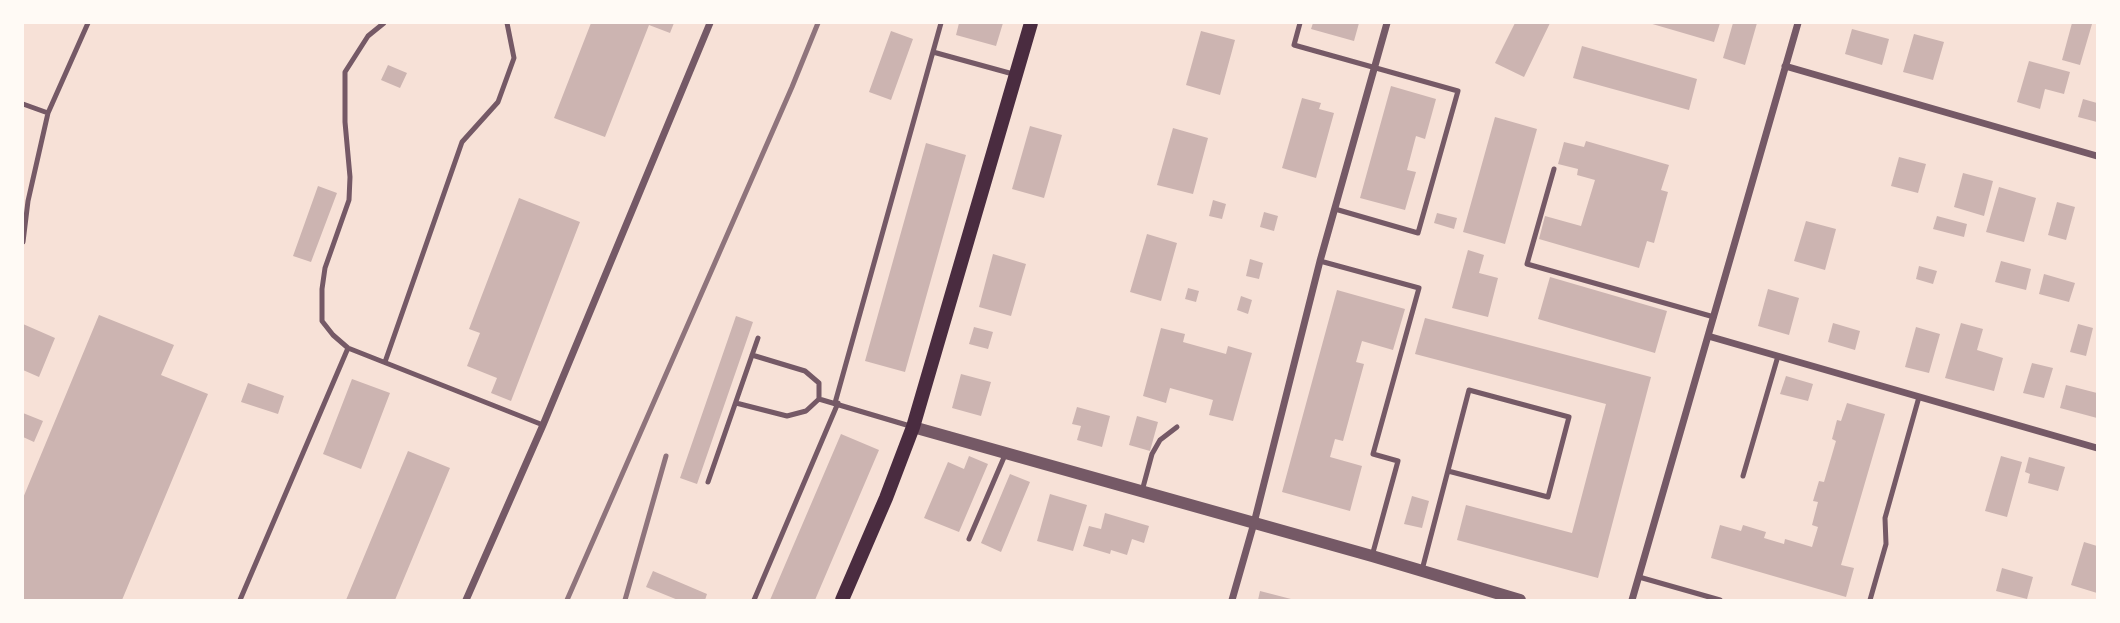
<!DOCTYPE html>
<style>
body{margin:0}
#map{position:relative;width:2120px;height:623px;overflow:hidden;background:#f7e1d7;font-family:"Golos Text",sans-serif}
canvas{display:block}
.frame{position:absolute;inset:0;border:24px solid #fffaf5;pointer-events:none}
</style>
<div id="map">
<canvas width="2120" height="623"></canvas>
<div class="frame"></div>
</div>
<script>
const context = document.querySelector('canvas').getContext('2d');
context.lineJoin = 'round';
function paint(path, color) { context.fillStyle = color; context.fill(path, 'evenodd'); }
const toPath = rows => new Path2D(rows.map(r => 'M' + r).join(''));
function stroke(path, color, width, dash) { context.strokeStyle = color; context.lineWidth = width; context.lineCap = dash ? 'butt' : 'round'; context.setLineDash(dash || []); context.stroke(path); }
const building = toPath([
 [591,23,674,23,670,33,649,25,605,137,554,118],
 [959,23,1003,23,996,46,956,35],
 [1313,23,1359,23,1354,41,1311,29],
 [1515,23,1550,23,1524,77,1495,63],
 [1649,23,1720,23,1714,42],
 [1733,23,1757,23,1745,65,1723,58],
 [2072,23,2092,24,2080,65,2062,60],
 [1852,29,1889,39,1882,65,1845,54],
 [891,31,913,39,891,100,869,92],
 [1201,31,1235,40,1220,95,1186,85],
 [1914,34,1944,42,1933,80,1903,72],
 [1582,46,1697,79,1689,110,1573,78],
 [2029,61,2070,72,2064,94,2045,89,2040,109,2017,102],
 [388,65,407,73,400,88,381,80],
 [1391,86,1436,99,1425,139,1416,136,1407,170,1416,172,1405,210,1360,198],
 [1302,98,1321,103,1319,109,1334,113,1316,178,1282,168],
 [2083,99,2097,103,2097,122,2078,117],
 [1495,117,1537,129,1505,244,1463,232],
 [1030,126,1062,135,1044,198,1012,189],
 [1173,128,1208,138,1193,194,1157,185],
 [1586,141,1669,165,1661,190,1668,192,1654,243,1647,241,1639,268,1539,239,1545,216,1581,226,1595,180,1577,175,1578,169,1558,164,1564,142,1584,147],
 [926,143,966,155,905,372,865,361],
 [1899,157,1926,164,1918,193,1891,186],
 [1963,173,1993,181,1984,216,1954,207],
 [318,186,337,193,311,262,293,256],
 [1999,187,2036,198,2024,242,1986,232],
 [519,198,580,222,511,401,491,393,497,378,467,366,480,333,469,329],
 [1213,200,1226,204,1222,219,1209,216],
 [2057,202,2075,207,2066,240,2048,235],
 [1264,212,1278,216,1274,231,1260,227],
 [1437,213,1457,218,1454,229,1434,223],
 [1937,216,1967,224,1964,237,1933,229],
 [1806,221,1836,229,1825,270,1794,261],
 [1147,234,1177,243,1161,301,1130,292],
 [1468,250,1484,255,1479,273,1498,278,1488,317,1452,308],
 [993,254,1026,264,1011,316,979,307],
 [1250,259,1263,263,1259,279,1246,276],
 [2001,261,2031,269,2026,290,1995,282],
 [1919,266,1937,271,1933,284,1916,279],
 [2044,274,2075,283,2069,302,2039,294],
 [1550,277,1667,311,1655,353,1538,319],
 [1188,288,1199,291,1196,302,1185,299],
 [1768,289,1799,298,1789,335,1758,326],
 [1337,290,1405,309,1393,350,1362,341,1356,362,1364,364,1343,441,1335,439,1330,457,1362,466,1350,511,1282,492],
 [1241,296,1252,300,1248,314,1237,310],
 [99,315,174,345,161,375,208,394,122,600,23,600,23,498],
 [736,316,753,322,697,484,680,478],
 [1425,318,1651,377,1598,578,1457,540,1466,505,1572,533,1606,404,1415,354],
 [1833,323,1860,331,1855,350,1828,342],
 [1961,323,1983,329,1977,350,2003,358,1994,391,1945,378],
 [23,324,55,338,39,377,23,370],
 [2078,324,2093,328,2086,356,2070,352],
 [974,327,993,332,988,349,969,344],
 [1916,327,1940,334,1929,373,1905,367],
 [1161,328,1185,334,1183,342,1226,354,1228,346,1252,353,1233,421,1209,415,1213,400,1170,388,1166,403,1143,396],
 [2032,363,2053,368,2044,398,2023,393],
 [961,374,991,382,981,416,952,408],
 [1786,376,1813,384,1808,401,1780,394],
 [352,379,390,393,361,469,323,454],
 [248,383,284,396,278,414,241,402],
 [2066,385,2097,393,2097,418,2060,408],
 [1847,403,1885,414,1841,565,1854,568,1846,597,1711,558,1720,525,1741,531,1743,525,1766,532,1764,538,1784,544,1785,539,1812,547,1818,527,1812,525,1818,502,1813,501,1819,481,1824,482,1836,441,1832,439,1837,420,1841,421],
 [1077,407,1110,416,1102,447,1077,440,1081,426,1072,424],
 [23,413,43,421,34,442,23,437],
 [1137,416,1158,422,1150,451,1129,445],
 [841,434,879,450,815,600,770,600],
 [408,451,450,468,395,600,346,600],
 [969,456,988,464,959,532,924,518,948,462,964,469],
 [2001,456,2022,462,2007,517,1985,511],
 [2029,457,2065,467,2058,491,2028,483,2030,474,2025,472],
 [1010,474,1030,482,1001,552,981,543],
 [1050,494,1087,505,1073,551,1037,541],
 [1412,496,1429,501,1422,528,1404,524],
 [1105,513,1149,526,1144,543,1132,539,1127,555,1111,550,1110,554,1083,546,1089,526,1101,529],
 [2084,542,2097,546,2097,593,2071,585],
 [2002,568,2033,577,2027,599,1996,591],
 [653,571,707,594,705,600,678,600,646,587],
 [1260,591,1291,599,1290,600,1258,600]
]);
const service = toPath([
 [384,23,368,36,345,72,345,122,350,177,349,200,325,268,322,289,322,321,333,335,348,348,543,425],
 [1300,23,1294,45,1458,91,1418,233,1335,209],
 [933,52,1013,74],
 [23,104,48,113],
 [1554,169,1527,264,1714,317],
 [23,242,28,201,48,113,88,23],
 [1320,261,1419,288,1373,454,1398,461,1372,556],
 [752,355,805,371,819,383,819,399],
 [385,362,462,142,498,102,514,58,507,23],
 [736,403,787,416,806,411,819,399,910,426],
 [835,403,941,23],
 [1743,476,1778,356],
 [708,482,758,338],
 [1142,491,1152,454,1160,440,1177,427],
 [969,539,1005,455],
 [1422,570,1469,390,1569,417,1548,497,1448,471],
 [1639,577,1720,600],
 [240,600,348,348],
 [754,600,838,403],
 [1870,600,1886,544,1885,518,1919,397]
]);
const minor = toPath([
 [1785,66,2097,156],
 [1708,336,2097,448],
 [466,600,543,425,710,23],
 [1232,600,1254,523,1320,261,1387,23],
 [1632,600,1798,23]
]);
const tertiary = toPath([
 [913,427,1372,556,1520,600]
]);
const secondary = toPath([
 [842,600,886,498,913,427,1031,23]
]);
const rail = toPath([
 [567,600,792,87,818,23],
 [625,600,666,456]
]);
paint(building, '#ccb4b1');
stroke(service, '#755966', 5);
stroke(minor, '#755966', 7);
stroke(tertiary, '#755966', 12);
stroke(secondary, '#4a2c40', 14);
stroke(rail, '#8f747c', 5);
</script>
